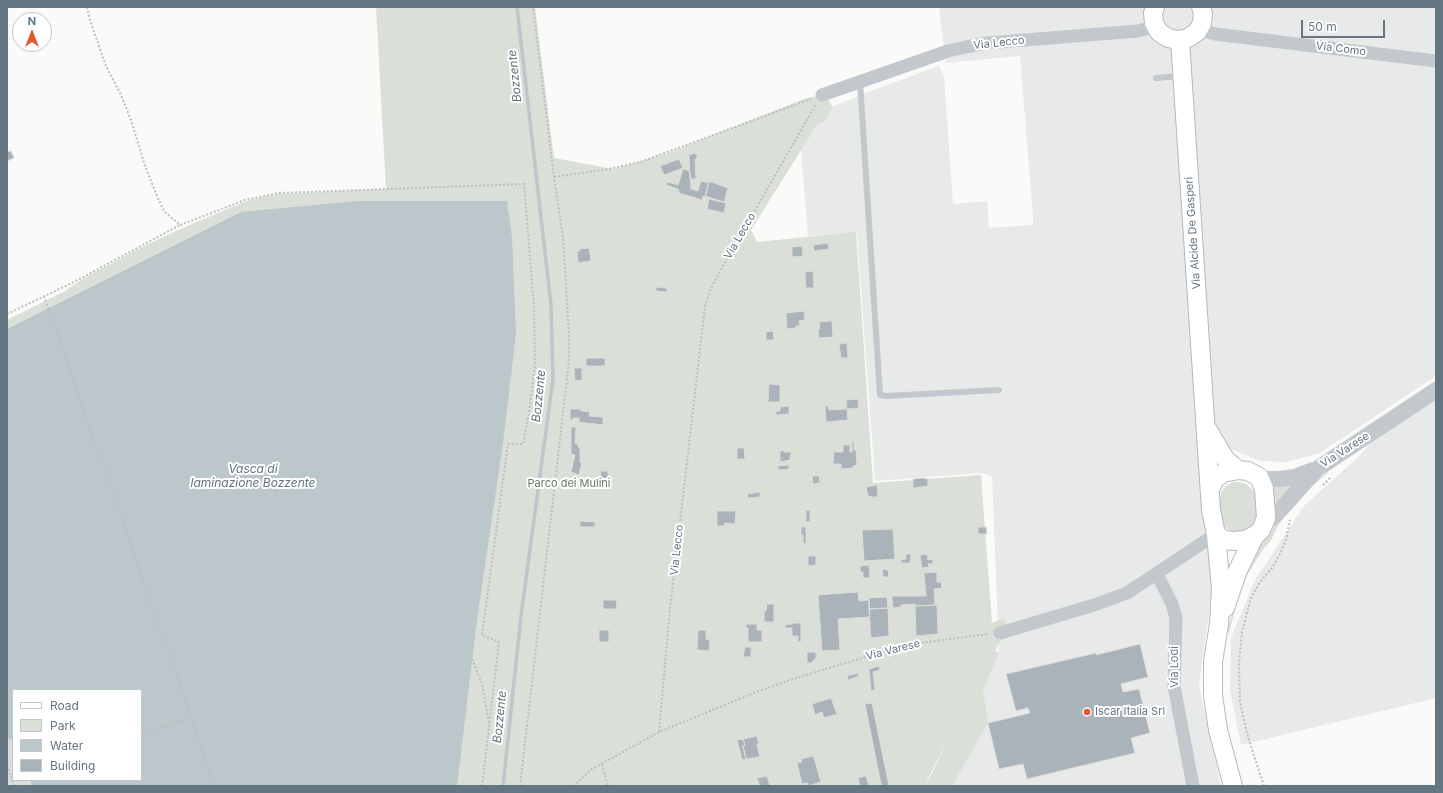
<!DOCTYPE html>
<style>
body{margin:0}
#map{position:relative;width:1443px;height:793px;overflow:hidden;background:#fafaf8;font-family:Inter,sans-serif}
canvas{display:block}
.frame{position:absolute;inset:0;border:8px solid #657683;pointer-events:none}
.legend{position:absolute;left:12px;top:689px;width:130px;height:92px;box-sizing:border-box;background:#fff;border:1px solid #c1c8cd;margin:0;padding:5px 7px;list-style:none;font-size:12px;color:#657683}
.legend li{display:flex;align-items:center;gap:8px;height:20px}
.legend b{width:20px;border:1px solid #c1c8cd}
.north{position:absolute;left:12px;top:12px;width:40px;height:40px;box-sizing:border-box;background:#fff;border:1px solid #c1c8cd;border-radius:50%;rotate:0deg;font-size:11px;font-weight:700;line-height:16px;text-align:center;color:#657683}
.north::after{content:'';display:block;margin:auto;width:14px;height:18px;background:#e4572e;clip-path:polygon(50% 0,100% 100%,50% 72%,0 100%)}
.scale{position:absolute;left:1301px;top:20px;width:84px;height:18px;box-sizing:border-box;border:2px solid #657683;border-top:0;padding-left:5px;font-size:12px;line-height:14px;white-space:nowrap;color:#657683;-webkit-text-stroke:3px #fff;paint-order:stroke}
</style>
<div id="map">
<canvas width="1443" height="793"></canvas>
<div class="frame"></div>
<ul class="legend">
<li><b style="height:5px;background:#fff"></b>Road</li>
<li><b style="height:11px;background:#dadfd7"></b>Park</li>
<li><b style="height:11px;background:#bbc7cb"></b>Water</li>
<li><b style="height:11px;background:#aab3b9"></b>Building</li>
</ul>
<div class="north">N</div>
<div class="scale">50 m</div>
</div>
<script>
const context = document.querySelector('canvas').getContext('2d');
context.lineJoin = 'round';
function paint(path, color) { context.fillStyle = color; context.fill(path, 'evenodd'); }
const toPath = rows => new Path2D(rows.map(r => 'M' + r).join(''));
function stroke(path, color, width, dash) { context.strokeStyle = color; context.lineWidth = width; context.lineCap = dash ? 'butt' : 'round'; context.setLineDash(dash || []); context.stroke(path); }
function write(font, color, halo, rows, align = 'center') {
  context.font = font + ' Inter,sans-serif'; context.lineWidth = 4; context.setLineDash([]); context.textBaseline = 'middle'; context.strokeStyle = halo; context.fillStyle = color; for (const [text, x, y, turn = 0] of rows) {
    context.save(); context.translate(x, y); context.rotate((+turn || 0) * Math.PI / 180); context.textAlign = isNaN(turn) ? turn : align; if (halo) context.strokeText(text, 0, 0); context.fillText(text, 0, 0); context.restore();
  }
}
const built = toPath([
 [939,7,1436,7,1436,376,1320,453,1286,462,1261,461,1201,438,1201,459,1206,532,1213,583,1199,686,1221,786,942,786,999,652,992,476,980,473,875,481,857,233,808,236,801,150,824,110,871,91,939,66,944,77,953,204,987,201,989,228,1033,225,1033,217,1020,56,946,63],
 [1436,399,1436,698,1241,745,1230,690,1231,638,1255,580,1304,506,1356,459,1374,440]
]);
const green = toPath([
 [376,7,535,7,554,158,613,169,618,168,668,153,804,99,817,96,827,98,833,107,824,122,818,123,751,230,757,242,856,232,873,483,981,475,992,623,1005,618,1006,631,995,651,999,652,983,691,988,723,952,786,924,786,932,773,949,737,924,786,7,786,7,320,65,291,84,278,146,245,187,226,244,202,258,198,278,194,386,189],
 [13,690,141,690,141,780,13,780],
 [1328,472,1328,473,1304,493,1281,520,1272,538,1268,544,1264,548,1242,583,1229,633,1227,632,1236,600,1251,561,1263,541,1276,523,1316,481],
 [1300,480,1276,504,1275,503,1270,484],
 [1233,482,1239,482,1246,484,1253,490,1256,497,1257,517,1254,524,1249,530,1237,533,1230,531,1224,526,1221,519,1220,500,1221,492,1226,486]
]);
const water = toPath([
 [358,201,507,201,512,237,516,334,503,443,477,620,457,786,32,786,30,780,141,780,141,690,13,690,13,741,7,737,7,329,241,212]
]);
const stream = toPath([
 [503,786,521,616,553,379,551,305,517,7]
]);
const building = toPath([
 [11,151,14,158,7,161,7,152,11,151],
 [695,153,695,154,697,154,697,159,695,159,696,179,690,179,689,155,695,153],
 [679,159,683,168,664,175,660,166,679,159],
 [683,169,690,171,691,189,698,191,701,181,709,183,705,197,703,196,702,200,679,193,678,189,666,185,667,182,678,185,683,169],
 [709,181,728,188,724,202,705,196,709,181],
 [709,199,726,203,724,213,707,209,709,199],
 [828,243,829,249,814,251,813,245,828,243],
 [802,246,803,256,792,257,792,247,802,246],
 [589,248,591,261,578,263,577,251,580,251,579,249,589,248],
 [813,271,814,288,806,288,805,272,813,271],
 [656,287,667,288,667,292,656,291,656,287],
 [804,311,805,320,799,321,800,326,796,326,796,328,787,329,786,313,804,311],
 [832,321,833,337,819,338,818,329,820,329,819,322,832,321],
 [773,331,774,340,766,340,766,332,773,331],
 [847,343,848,358,841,358,839,344,847,343],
 [586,358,605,358,605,366,586,366,586,358],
 [574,368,582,368,582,380,575,381,574,368],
 [769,384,780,385,780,402,768,402,769,384],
 [858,399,859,408,847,409,848,420,826,422,825,406,828,406,829,410,847,409,846,400,858,399],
 [789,406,789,414,776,415,776,411,780,411,780,407,789,406],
 [570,409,581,409,581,411,590,412,589,416,603,417,603,425,579,422,579,418,573,418,573,420,570,420,570,409],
 [571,427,576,427,575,443,578,444,578,447,580,447,580,462,582,462,579,475,571,472,575,455,571,454,571,427],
 [852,442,854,442,854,450,856,450,857,465,853,466,853,468,841,469,841,464,833,464,834,452,843,452,843,445,850,445,850,452,852,452,852,442],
 [737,448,744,448,745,459,737,459,737,448],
 [784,450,784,452,791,452,791,456,790,456,790,460,780,462,780,451,784,450],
 [789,465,789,469,778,470,778,466,789,465],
 [601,471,608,471,608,479,600,478,601,471],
 [812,476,819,476,820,483,813,484,812,476],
 [923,478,928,479,928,486,913,488,913,479,923,478],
 [877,485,878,497,872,497,868,496,866,487,877,485],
 [760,492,760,497,748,498,747,494,760,492],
 [806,510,810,510,810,522,806,522,806,510],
 [717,511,736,511,735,524,725,523,724,526,717,526,717,511],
 [580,521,595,522,595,527,580,527,580,521],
 [801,527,806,527,806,543,803,544,803,535,801,535,801,527],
 [978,527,986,527,987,534,978,534,978,527],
 [893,529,895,559,864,561,862,530,893,529],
 [906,554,911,554,910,563,901,563,901,560,906,559,906,554],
 [927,554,928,560,933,559,933,564,928,564,929,567,922,568,920,555,927,554],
 [808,556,816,556,816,565,808,566,808,556],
 [869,565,870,578,863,578,863,572,860,572,860,566,869,565],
 [882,569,888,570,889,577,883,577,882,569],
 [937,572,937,582,941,582,942,588,934,589,935,605,915,606,915,604,901,605,901,607,893,608,892,596,926,596,924,573,937,572],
 [858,592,859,601,869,600,870,617,838,619,840,650,822,651,818,595,858,592],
 [887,597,888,608,869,609,869,598,887,597],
 [603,600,617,600,616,609,603,609,603,600],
 [767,604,774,604,774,622,764,622,764,611,766,611,767,604],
 [937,605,938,634,916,636,915,606,937,605],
 [888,608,889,636,871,638,869,609,888,608],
 [793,623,801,623,801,642,798,642,798,636,792,636,792,628,785,628,785,625,793,624,793,623],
 [746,624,757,624,757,630,762,630,762,642,748,642,748,628,746,628,746,624],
 [599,630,609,630,609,642,599,642,599,630],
 [698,630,706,630,706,639,710,640,709,651,697,650,698,630],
 [1140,644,1148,677,1121,684,1123,692,1139,689,1150,733,1131,738,1135,753,1027,779,1023,764,999,769,988,723,1030,713,1028,708,1016,711,1006,674,1096,653,1096,655,1140,644],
 [745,647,751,647,751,657,743,657,745,647],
 [807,652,816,652,816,658,811,663,807,663,807,652],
 [879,666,880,670,873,672,875,690,871,691,869,669,879,666],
 [858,673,859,676,848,680,847,676,858,673],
 [831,698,837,714,824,718,822,712,815,715,812,704,831,698],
 [872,703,889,786,882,786,880,779,865,704,872,703],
 [757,736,759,744,757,744,760,757,746,759,743,746,745,745,743,739,757,736],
 [743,739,745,745,743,746,746,759,742,760,737,740,743,739],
 [813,756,814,758,821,782,808,786,808,783,802,784,797,763,802,762,801,759,813,756],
 [767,776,770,786,760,786,757,778,767,776],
 [866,776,869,786,860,786,858,778,866,776]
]);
const path = toPath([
 [87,7,90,20,106,66,121,95,131,120,145,166,157,196,164,211,180,225,245,200,279,193,524,184,534,307,535,365,529,412,523,444,508,444,482,635,499,642,482,786],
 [554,177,609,169,640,162,811,99],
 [44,296,215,786],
 [7,314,74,282,180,225],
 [1323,485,1331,477],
 [472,659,482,684,489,723],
 [659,732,670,609,705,306,711,288,722,268,816,104],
 [141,733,191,718],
 [602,764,608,786],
 [7,765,14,786],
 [35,786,36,780],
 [520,786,569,361,569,334,563,238,554,177,533,7],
 [573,786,592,769,659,732,759,691,793,679,905,645,988,634],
 [1264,786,1248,737,1240,702,1239,663,1242,632,1251,598,1260,582,1272,568,1280,554,1286,540,1290,520]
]);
const service = toPath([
 [1156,78,1180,76],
 [860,82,880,395,886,396,999,390]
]);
const minor = toPath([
 [1200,26,1205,31,1215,34,1436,61],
 [822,95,948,51,966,47,987,43,1138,31,1156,26],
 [1157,574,1172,604,1176,618,1174,686,1193,786],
 [1000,633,1094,605,1127,593,1216,534]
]);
const tertiary = toPath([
 [1259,477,1266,479,1280,479,1295,477,1313,470],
 [1264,523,1275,516,1317,469,1436,390]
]);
const secondary = toPath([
 [1155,7,1153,13,1154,23,1159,32,1168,38,1178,40,1188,38,1197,32,1202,23,1203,13,1201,7],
 [1180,40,1211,510,1216,534,1221,589,1219,624,1213,662,1213,695,1218,730,1233,786],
 [1208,430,1219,449,1226,460,1238,470],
 [1210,489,1215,479,1223,473,1238,470,1248,471,1259,477,1264,489,1266,518,1261,530,1257,534,1245,540,1234,541,1224,540,1216,534],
 [1225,608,1238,570,1255,535]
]);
const markers = [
 [1087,712,4,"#e4572e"]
];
const streetNames = [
 ["Via Lecco",999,43,-6],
 ["Via Como",1341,49,7],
 ["Via Alcide De Gasperi",1193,233,-94],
 ["Via Lecco",740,236,-60],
 ["Via Varese",1345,450,-33],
 ["Via Lecco",677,550,-84],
 ["Via Varese",893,650,-14],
 ["Via Lodi",1175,667,-90]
];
const parkNames = [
 ["Parco dei Mulini",569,484]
];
const poiNames = [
 ["Iscar Italia Srl",1095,712]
];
const waterNames = [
 ["Bozzente",515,76,-96],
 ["Bozzente",539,396,-84],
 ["Vasca di",253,469],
 ["laminazione Bozzente",253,483],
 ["Bozzente",500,717,-84]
];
paint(built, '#e8e9e9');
paint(green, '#dadfd7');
paint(water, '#bbc7cb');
stroke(stream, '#bbc7cb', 3.5);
paint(building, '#aab3b9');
stroke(building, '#dcdcda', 1);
stroke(secondary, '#b3babf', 20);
stroke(path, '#bbbfc2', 2, [2, 2]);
stroke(service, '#c3c8cc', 6);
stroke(minor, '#c3c8cc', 13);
stroke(tertiary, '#c3c8cc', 16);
stroke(secondary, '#fff', 18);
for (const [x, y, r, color] of markers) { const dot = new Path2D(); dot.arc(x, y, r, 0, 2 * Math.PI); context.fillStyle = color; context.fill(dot); stroke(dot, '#fff', 1.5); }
write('11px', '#657683', '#fff', streetNames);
write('11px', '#687a64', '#fff', parkNames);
write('11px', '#657683', '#fff', poiNames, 'left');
write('italic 12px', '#60757c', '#fff', waterNames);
</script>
